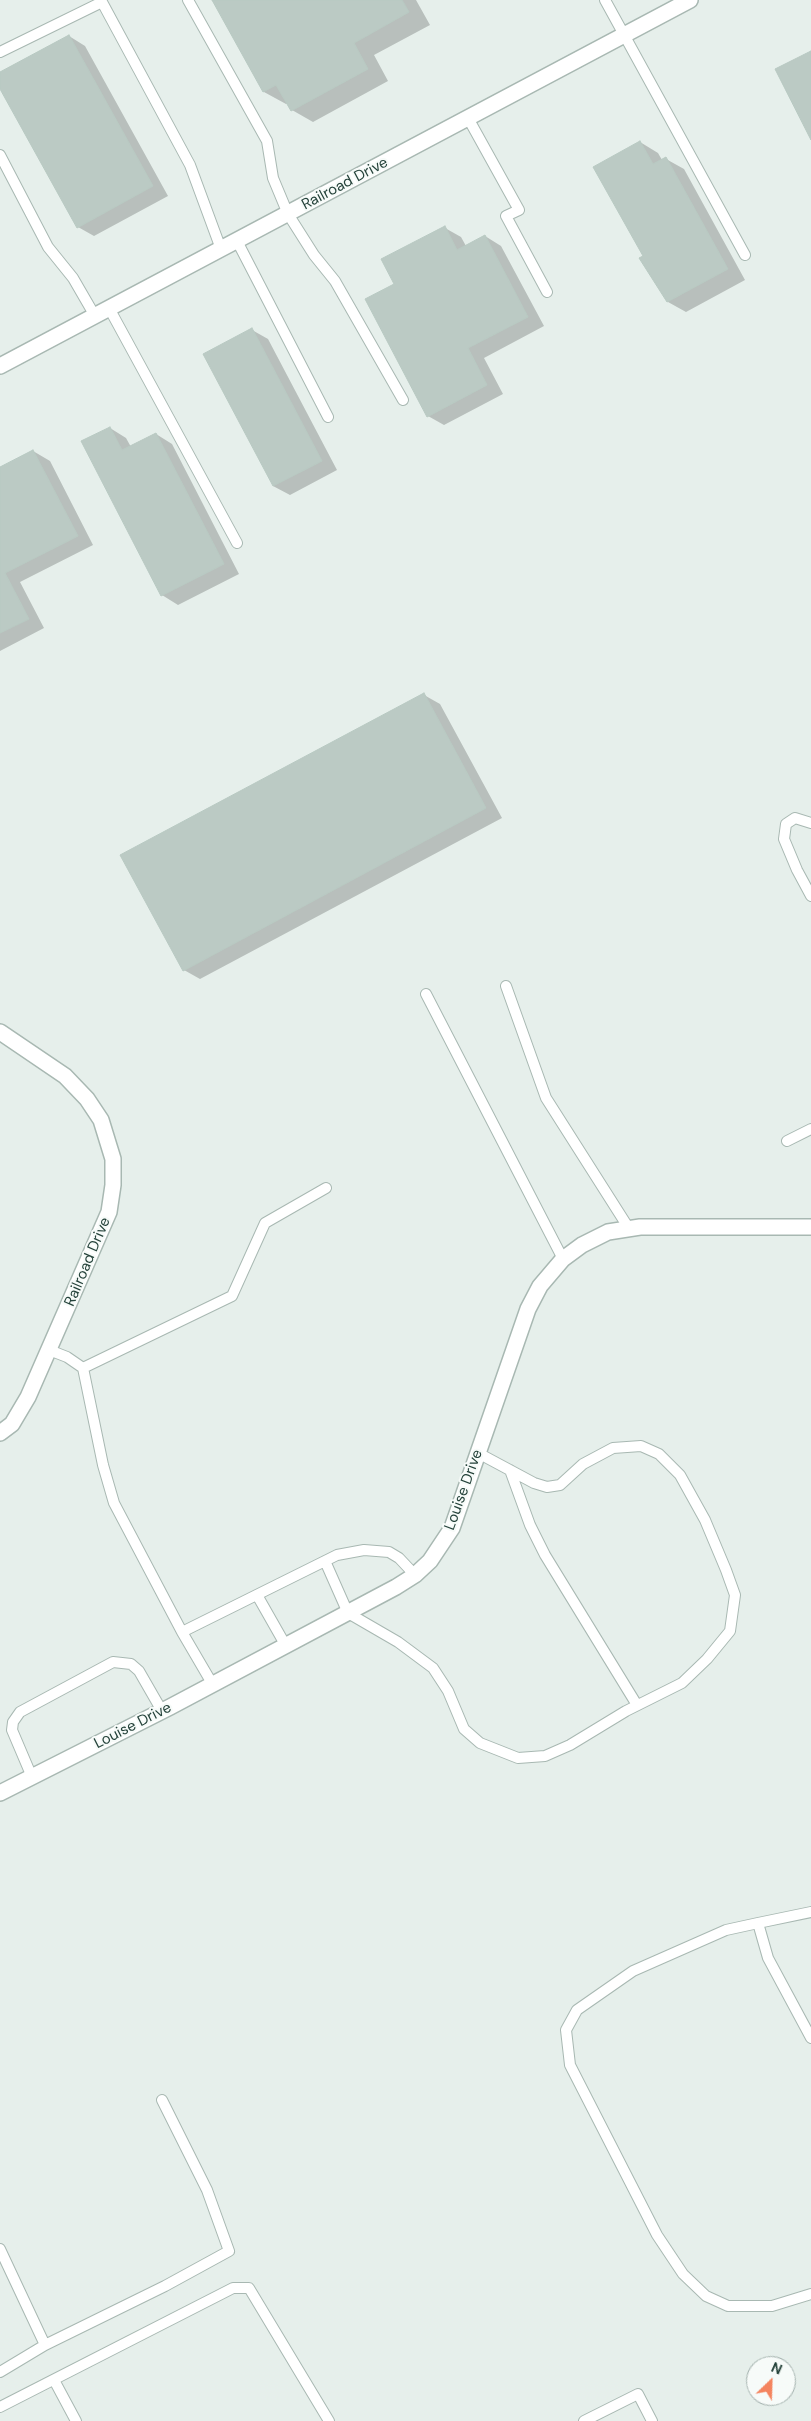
<!DOCTYPE html>
<style>
body{margin:0}
#map{position:relative;width:811px;height:2421px;overflow:hidden;background:#e6efeb;font-family:"DM Sans",sans-serif}
canvas{display:block}
.north{position:absolute;left:746px;top:2356px;width:50px;height:50px;box-sizing:border-box;background:#f7fbf9;border:1px solid #a3b1ad;border-radius:50%;rotate:24deg;font-size:14px;font-weight:700;line-height:20px;text-align:center;color:#24423a}
.north::after{content:'';display:block;margin:auto;width:18px;height:22px;background:#f4845f;clip-path:polygon(50% 0,100% 100%,50% 72%,0 100%)}
</style>
<div id="map">
<canvas width="811" height="2421"></canvas>
<div class="north">N</div>
</div>
<script>
const context = document.querySelector('canvas').getContext('2d');
context.lineJoin = 'round';
function paint(path, color) { context.fillStyle = color; context.fill(path, 'evenodd'); }
const toPath = rows => new Path2D(rows.map(r => 'M' + r).join(''));
function stroke(path, color, width, dash) { context.strokeStyle = color; context.lineWidth = width; context.lineCap = dash ? 'butt' : 'round'; context.setLineDash(dash || []); context.stroke(path); }
function write(font, color, halo, rows, align = 'center') {
  context.font = font + ' "DM Sans",sans-serif'; context.lineWidth = 4; context.setLineDash([]); context.textBaseline = 'middle'; context.strokeStyle = halo; context.fillStyle = color; for (const [text, x, y, turn = 0] of rows) {
    context.save(); context.translate(x, y); context.rotate((+turn || 0) * Math.PI / 180); context.textAlign = isNaN(turn) ? turn : align; if (halo) context.strokeText(text, 0, 0); context.fillText(text, 0, 0); context.restore();
  }
}
const shadow = toPath([
 [214,0,416,0,430,25,374,55,388,81,313,122,292,110,288,103,286,104,264,92],
 [69,36,85,46,168,196,94,236,78,227,0,87,0,74],
 [640,142,658,153,662,160,666,159,684,169,745,280,686,312,668,302,641,258,644,257],
 [445,228,461,237,466,246,485,236,501,246,544,326,484,358,503,394,444,425,428,416,396,284],
 [252,330,268,339,337,470,290,495,273,486],
 [110,428,126,438,131,447,156,434,172,444,239,574,178,605,162,595],
 [33,451,50,461,93,545,20,582,44,628,0,651,0,468],
 [424,695,440,704,502,818,200,979,184,970]
]);
const building = toPath([
 [212,0,402,0,409,12,354,43,368,69,291,111,276,85,263,92,212,0],
 [69,35,153,186,77,228,0,89,0,72,69,35],
 [811,51,811,140,775,69,811,51],
 [640,141,653,164,666,157,728,269,667,302,639,258,643,256,593,167,640,141],
 [445,226,457,250,485,235,528,317,468,348,487,385,427,417,365,299,394,284,381,259,445,226],
 [252,328,322,461,273,486,203,354,252,328],
 [110,427,122,450,156,433,224,564,161,596,81,441,110,427],
 [33,450,78,536,5,573,29,619,0,633,0,467,33,450],
 [424,693,486,808,183,971,120,855,424,693]
]);
const service = toPath([
 [188,0,267,141,273,178,288,214,314,255,335,281,403,400],
 [605,0,745,255],
 [0,52,102,2,190,165,221,249],
 [468,118,519,210,506,216,547,292],
 [0,155,48,247,73,278,95,316],
 [237,241,328,417],
 [109,308,237,543],
 [811,823,795,818,786,824,784,839,797,870,811,896],
 [506,986,546,1098,628,1227],
 [426,994,563,1259],
 [787,1141,811,1129],
 [49,1350,67,1357,83,1368,103,1465,114,1503,182,1632],
 [83,1368,232,1296,265,1223,326,1188],
 [510,1470,530,1525,545,1555,637,1705],
 [325,1561,348,1613,398,1642,433,1668,448,1691,464,1729,480,1743,518,1758,545,1756,570,1745,626,1711,682,1683,707,1659,730,1631,735,1595,726,1570,705,1520,680,1475,659,1454,641,1446,613,1448,583,1464,560,1485,547,1487,534,1483,478,1453],
 [257,1595,286,1646],
 [213,1685,182,1632,337,1555,364,1550,389,1552,399,1558,415,1575],
 [32,1777,12,1730,13,1722,20,1712,113,1662,131,1664,139,1671,162,1711],
 [811,1912,758,1923,768,1958,811,2038],
 [758,1923,726,1930,633,1971,577,2010,566,2030,570,2065,657,2235,683,2274,706,2296,728,2306,772,2306,811,2294],
 [0,2249,45,2345],
 [0,2372,45,2345,165,2286,229,2251,207,2190,162,2100],
 [54,2380,76,2421],
 [0,2407,233,2288,249,2288,329,2421],
 [584,2421,638,2394,652,2421]
]);
const minor = toPath([
 [0,366,690,0],
 [0,1032,65,1076,87,1099,101,1120,113,1159,113,1185,109,1212,28,1397,12,1424,0,1433],
 [0,1793,170,1707,396,1587,415,1575,430,1561,452,1528,528,1309,540,1286,563,1259,582,1245,608,1232,640,1227,811,1227]
]);
const streetNames = [
 ["Railroad Drive",345,184,-28],
 ["Railroad Drive",88,1262,-67],
 ["Louise Drive",464,1490,-70],
 ["Louise Drive",133,1726,-27]
];
paint(shadow, '#0003');
paint(building, '#bbcac4');
stroke(building, '#b8c9c2', 1);
stroke(service, '#a8b8b2', 12);
stroke(minor, '#a8b8b2', 18);
stroke(service, '#fff', 10);
stroke(minor, '#fff', 15);
write('15px', '#24423a', '#f7fbf9', streetNames);
</script>
